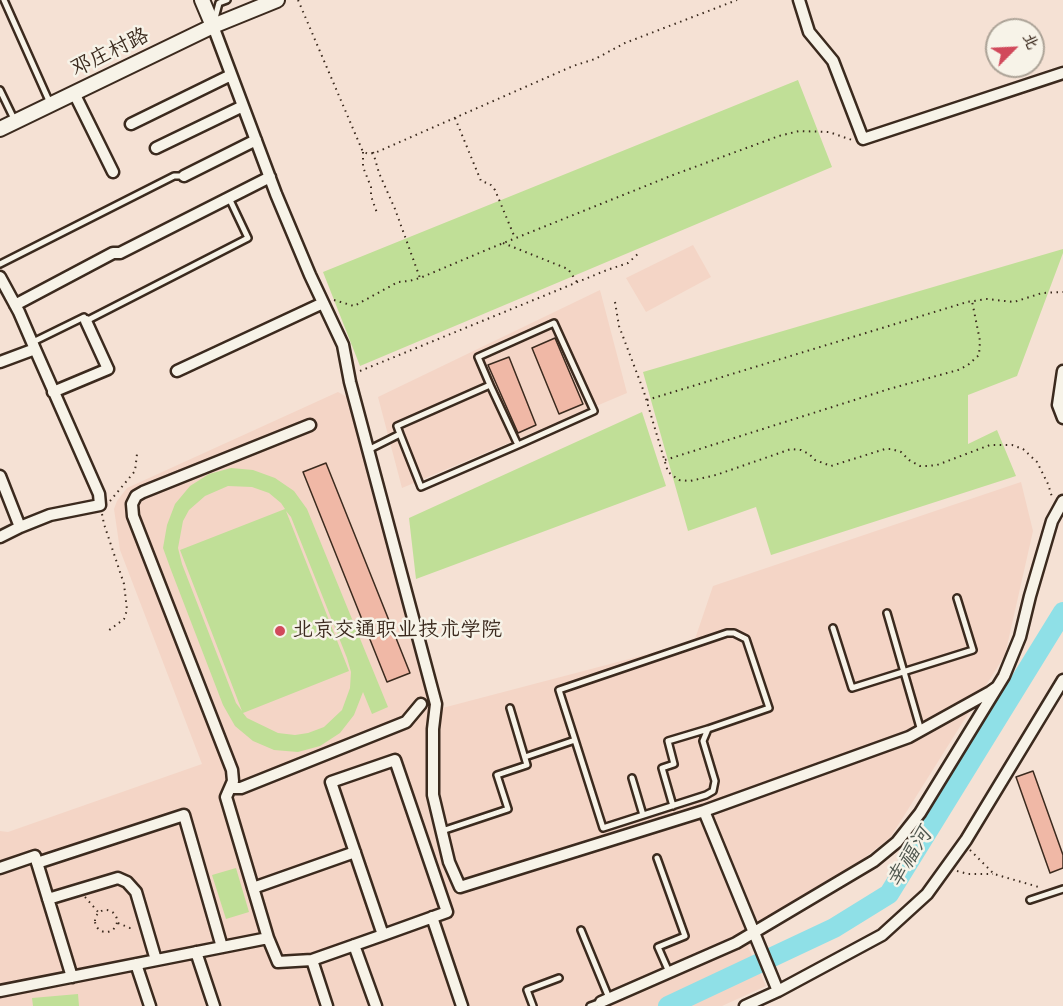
<!DOCTYPE html>
<meta charset="utf-8">
<style>
body{margin:0}
#map{position:relative;width:1063px;height:1006px;overflow:hidden;background:#f5e1d4;font-family:"Balsamiq Sans","LXGW WenKai TC",sans-serif}
canvas{display:block}
.north{position:absolute;left:985px;top:18px;width:60px;height:60px;box-sizing:border-box;background:#f7f3e8;border:2px solid #aca397;border-radius:50%;rotate:66deg;font-size:16px;font-weight:700;line-height:24px;text-align:center;color:#3b2a1e}
.north::after{content:'';display:block;margin:auto;width:21px;height:27px;background:#d1495b;clip-path:polygon(50% 0,100% 100%,50% 72%,0 100%)}
</style>
<div id="map">
<canvas width="1063" height="1006"></canvas>
<div class="north">北</div>
</div>
<script>
const context = document.querySelector('canvas').getContext('2d');
context.lineJoin = 'round';
function paint(path, color) { context.fillStyle = color; context.fill(path, 'evenodd'); }
const toPath = rows => new Path2D(rows.map(r => 'M' + r).join(''));
function stroke(path, color, width, dash) { context.strokeStyle = color; context.lineWidth = width; context.lineCap = dash ? 'butt' : 'round'; context.setLineDash(dash || []); context.stroke(path); }
function write(font, color, halo, rows, align = 'center') {
  context.font = font + ' "Balsamiq Sans","LXGW WenKai TC",sans-serif'; context.lineWidth = 5; context.setLineDash([]); context.textBaseline = 'middle'; context.strokeStyle = halo; context.fillStyle = color; for (const [text, x, y, turn = 0] of rows) {
    context.save(); context.translate(x, y); context.rotate((+turn || 0) * Math.PI / 180); context.textAlign = isNaN(turn) ? turn : align; if (halo) context.strokeText(text, 0, 0); context.fillText(text, 0, 0); context.restore();
  }
}
const built = toPath([
 [693,245,711,277,646,312,626,278],
 [600,290,627,393,402,488,378,397],
 [338,392,347,397,431,711,694,642,713,586,1021,482,1033,531,1005,655,890,838,748,947,766,986,722,1006,0,1006,0,831,8,832,202,764,120,550,114,509,117,501,127,488]
]);
const green = toPath([
 [798,80,832,167,360,366,323,272],
 [1063,249,1063,253,1017,376,968,395,968,444,997,430,1016,476,771,555,756,507,688,531,643,372],
 [642,412,666,486,416,579,409,518],
 [231,468,253,470,275,478,294,491,307,509,388,707,372,714,363,692,354,715,340,733,320,746,298,752,274,750,253,741,235,726,223,705,171,570,163,548,167,525,175,504,190,486,209,474],
 [228,486,252,487,269,493,281,503,285,509,180,550,242,711,236,703,182,564,178,548,183,521,189,510,205,496],
 [286,511,291,517,347,658,351,672,350,688,342,710,324,727,308,733,295,735,278,733,247,718,243,713,349,671],
 [236,868,249,912,226,919,212,875],
 [78,994,79,1006,33,1006,32,998]
]);
const river = toPath([
 [668,1006,834,928,889,894,1063,612]
]);
const building = toPath([
 [555,338,583,404,559,414,532,348,555,338],
 [509,357,536,425,518,433,488,365,509,357],
 [326,463,410,673,387,682,303,472,326,463],
 [1033,771,1063,855,1063,868,1050,873,1016,777,1033,771]
]);
const path = toPath([
 [298,0,363,152,369,154,377,152,573,66,595,59,625,43,737,0],
 [455,118,481,181,490,184,495,190,515,238],
 [363,152,363,167,371,187,371,196,377,213],
 [373,152,379,173,395,209,420,278],
 [503,243,568,269,577,282],
 [334,300,354,306,398,282,409,281,420,278,491,248,673,175,779,136,799,131,829,132,852,140],
 [615,302,619,326,644,392,668,472,679,480,690,481,716,475,791,449,801,450,809,454,815,460,831,466,885,449,891,449,901,452,909,460,920,466,927,466,937,465,990,445,1012,445,1023,449,1037,462,1048,484,1052,497],
 [360,371,607,270,628,263,639,253],
 [647,400,967,302,987,299,1014,302,1042,293,1063,292],
 [665,460,889,389,958,370,968,365,979,355,980,341,972,301],
 [110,501,135,471,137,454],
 [102,514,104,524,124,584,127,610,124,619,108,631],
 [970,850,994,874,1042,888],
 [957,871,968,874,993,874],
 [85,897,99,913],
 '95 921a11 11 0 1 1 22 0a11 11 0 1 1-22 0Z',
 [118,923,130,928,135,928]
]);
const service = toPath([
 [4,0,50,103],
 [214,22,219,3,227,0],
 [0,90,15,121],
 [0,264,174,176,184,176],
 [31,343,84,317,86,321,248,238,229,198],
 [490,385,478,357,554,323,594,411,518,445],
 [368,450,400,434,397,426,490,385,518,445,421,487,400,434],
 [887,613,921,731],
 [833,628,852,688,973,650,957,598],
 [525,757,575,740,603,828,706,795,713,791,715,781,703,741,708,729,769,708,746,639,734,633,727,633,559,690,575,740],
 [632,778,643,815],
 [673,806,662,768,674,764,668,741,708,729],
 [442,831,508,809,497,775,527,765,510,708],
 [657,858,685,936,658,947,669,972],
 [1030,900,1063,889],
 [581,930,609,998],
 [533,1006,527,990,559,978],
 [590,1006,601,1002]
]);
const minor = toPath([
 [799,0,809,32,833,61,863,139,1063,73],
 [213,26,276,194,310,275,343,345,350,382,436,704,433,729,433,795,449,862,460,887,704,811,909,737,990,692,997,687],
 [74,93,113,172],
 [131,124,231,75],
 [156,148,243,106],
 [184,176,256,140],
 [0,277,19,312,35,349,0,362],
 [15,305,113,253,120,253,270,177],
 [177,371,323,303],
 [1063,371,1058,405,1063,418],
 [53,392,108,369,86,321],
 [0,476,20,527],
 [0,537,20,527,50,515,100,505,99,494,35,349],
 [230,788,241,788,406,722,421,704],
 [704,811,778,991],
 [37,863,184,815,222,947],
 [0,868,35,856,72,977],
 [253,888,355,852],
 [48,899,118,878,127,882,136,892,156,960],
 [432,917,462,1006],
 [268,938,226,797,233,781,232,770,133,516,132,504,136,496,143,492,310,425],
 [354,945,376,1006],
 [196,952,214,1006],
 [312,960,327,1006],
 [136,964,150,1006],
 [0,991,268,938,278,962,312,960,383,935,447,912,395,760,331,782,383,935],
 [601,1002,736,943,874,861,897,842,920,813,1004,676,1020,637,1030,596,1052,521,1063,501],
 [745,1006,778,991,882,935,927,894,966,840,1063,680]
]);
const tertiary = toPath([
 [213,26,277,0],
 [0,129,213,26,202,0]
]);
const markers = [
 [280,631,6,"#d1495b"]
];
const streetNames = [
 ["邓庄村路",110,53,-26]
];
const poiNames = [
 ["北京交通职业技术学院",292,631]
];
const waterNames = [
 ["幸福河",910,858,-58]
];
paint(built, '#f4d5c6');
paint(green, '#c0df97');
stroke(river, '#8fe0e7', 20);
paint(building, '#f0b8a6');
stroke(building, '#3b2a1e', 1.5);
stroke(service, '#3b2a1e', 10);
stroke(minor, '#3b2a1e', 15);
stroke(tertiary, '#3b2a1e', 18);
stroke(path, '#3b2a1e', 2, [1.5, 4.5]);
stroke(service, '#f7f3e8', 5);
stroke(minor, '#f7f3e8', 10);
stroke(tertiary, '#f7f3e8', 14);
for (const [x, y, r, color] of markers) { const dot = new Path2D(); dot.arc(x, y, r, 0, 2 * Math.PI); context.fillStyle = color; context.fill(dot); stroke(dot, '#f7f3e8', 2); }
write('21px', '#3b2a1e', '#f7f3e8', streetNames);
write('21px', '#3b2a1e', '#f7f3e8', poiNames, 'left');
write('italic 22px', '#505850', '#f7f3e8', waterNames);
</script>
